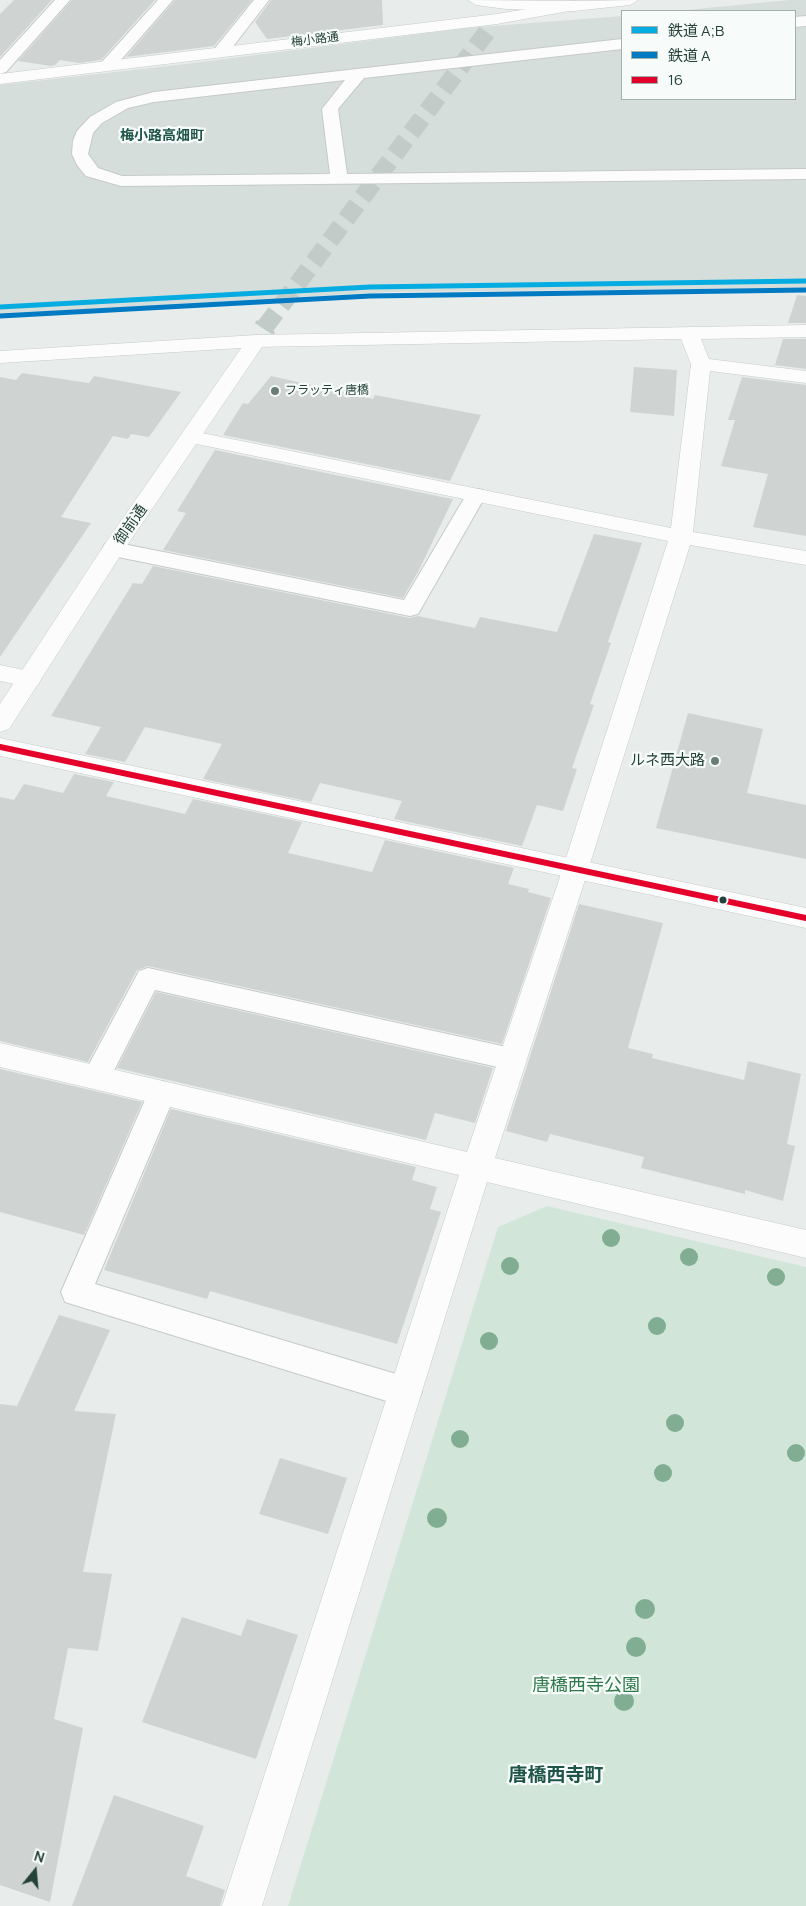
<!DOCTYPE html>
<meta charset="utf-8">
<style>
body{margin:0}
#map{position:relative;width:806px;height:1906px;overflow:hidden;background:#e8edeb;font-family:Manrope,"Noto Sans JP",sans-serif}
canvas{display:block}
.legend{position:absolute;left:621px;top:10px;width:175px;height:90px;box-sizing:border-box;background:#f7fbf9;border:1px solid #a3b1ad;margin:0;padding:6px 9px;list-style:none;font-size:15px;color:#24423a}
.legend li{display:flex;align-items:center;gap:10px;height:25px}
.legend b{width:25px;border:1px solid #a3b1ad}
.north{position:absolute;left:10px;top:1846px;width:50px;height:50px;-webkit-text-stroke:4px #f7fbf9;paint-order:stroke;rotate:17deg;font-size:14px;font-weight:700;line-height:20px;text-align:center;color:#24423a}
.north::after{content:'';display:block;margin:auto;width:18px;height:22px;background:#24423a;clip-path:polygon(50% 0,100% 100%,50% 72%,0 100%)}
</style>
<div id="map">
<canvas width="806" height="1906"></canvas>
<ul class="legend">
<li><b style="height:6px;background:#05ace1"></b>鉄道 A;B</li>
<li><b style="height:6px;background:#007ac2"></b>鉄道 A</li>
<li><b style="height:6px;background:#e4002b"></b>16</li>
</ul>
<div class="north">N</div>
</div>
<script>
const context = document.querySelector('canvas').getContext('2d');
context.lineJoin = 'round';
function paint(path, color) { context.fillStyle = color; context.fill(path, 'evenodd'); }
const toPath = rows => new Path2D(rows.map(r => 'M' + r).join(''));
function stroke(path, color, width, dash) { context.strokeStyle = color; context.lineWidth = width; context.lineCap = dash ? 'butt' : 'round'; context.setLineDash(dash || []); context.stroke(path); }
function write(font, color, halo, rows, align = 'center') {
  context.font = font + ' Manrope,"Noto Sans JP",sans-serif'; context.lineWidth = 4.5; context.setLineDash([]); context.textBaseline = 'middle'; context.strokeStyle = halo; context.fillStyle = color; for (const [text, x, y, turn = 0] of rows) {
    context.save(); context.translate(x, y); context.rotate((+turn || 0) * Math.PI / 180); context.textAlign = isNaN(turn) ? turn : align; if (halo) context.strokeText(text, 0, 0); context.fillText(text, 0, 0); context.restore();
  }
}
const built = toPath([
 [789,0,806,0,806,288,391,292,0,314,0,85,186,64,466,28,622,16,622,99,795,99,795,11,675,11]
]);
const green = toPath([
 [547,1206,806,1267,806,1906,288,1906,498,1227]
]);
const building = toPath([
 [14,0,52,0,0,57,0,14],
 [72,0,155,0,101,60,79,63,60,60,55,65,51,66,18,61],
 [175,0,252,0,214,46,126,57],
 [271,0,382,0,383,25,267,39,255,22],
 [797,295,806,296,806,323,788,323],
 [783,339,806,339,806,369,775,365],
 [634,367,677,370,674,416,630,412],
 [22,373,89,383,94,376,181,392,149,437,131,434,128,439,113,436,61,517,91,523,0,657,0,377,16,380],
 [271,376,373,399,375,395,481,415,450,481,223,435,243,403,248,404],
 [742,377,806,385,806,536,753,527,768,474,721,466,735,420,728,420],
 [215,450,442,497,453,499,419,570,403,598,163,550,186,513,177,511],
 [594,534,642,543,608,642,611,643,590,704,594,705,572,768,577,769,563,811,537,805,522,846,394,819,402,801,320,783,311,802,203,779,222,744,145,727,125,762,85,754,101,727,51,716,133,583,142,584,153,566,410,618,418,616,475,628,480,617,557,632],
 [688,713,763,729,747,793,806,805,806,859,656,828],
 [74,774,114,782,106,796,185,814,193,799,302,822,288,853,372,872,385,840,514,868,508,884,529,889,528,892,551,898,502,1044,148,966,137,970,88,1062,0,1041,0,797,14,800,24,784,63,793],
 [579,904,663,923,628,1048,653,1054,652,1058,744,1080,748,1061,801,1074,787,1144,795,1146,783,1201,745,1190,745,1194,641,1168,644,1157,550,1134,547,1142,506,1131],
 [156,992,493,1068,475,1123,435,1113,426,1140,117,1068],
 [0,1069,142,1102,84,1235,0,1212],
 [171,1109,416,1167,412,1180,437,1187,430,1209,441,1212,397,1344,210,1291,207,1299,104,1270],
 [59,1315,110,1330,74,1411,116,1414,83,1572,112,1574,98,1651,68,1648,54,1719,83,1728,50,1902,0,1885,0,1404,17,1406],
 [280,1458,347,1478,328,1534,259,1514],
 [182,1617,241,1636,247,1619,298,1635,256,1759,142,1722],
 [114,1795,204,1826,186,1876,225,1890,220,1906,72,1906]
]);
const minorTunnelFar1 = toPath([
 [265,327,492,25]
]);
const minorTunnel = toPath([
 [264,329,266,326]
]);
const service = toPath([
 [55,0,70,0,6,72,0,74,0,60,55,0],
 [158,0,173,0,113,69,101,69,99,66,101,63,158,0],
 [254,0,269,0,228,53,216,53,214,50,216,47,254,0],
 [806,16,806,26,795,27,795,17,806,16],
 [622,39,622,49,364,78,338,109,347,174,806,169,806,179,121,186,86,176,77,165,72,154,73,141,77,131,90,117,116,102,154,92,622,39],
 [345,80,322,109,330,174,122,176,98,168,88,154,93,133,102,123,128,108,154,102,345,80],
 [476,489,483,490,486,495,421,609,418,614,410,616,113,556,105,554,102,549,105,544,113,542,404,600,466,495,469,490,476,489],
 [148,968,511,1048,521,1051,525,1059,521,1067,511,1070,155,990,106,1086,96,1089,86,1086,82,1078,86,1070,139,971,148,968],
 [162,1081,172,1085,176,1093,95,1284,406,1377,417,1382,422,1392,417,1402,406,1407,65,1302,61,1292,148,1093,152,1085,162,1081]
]);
const minor = toPath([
 [574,1,582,6,580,9,497,24,0,84,0,74,497,14,574,1],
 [806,325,806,337,701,339,709,359,806,371,806,383,710,371,693,532,806,551,806,565,690,545,583,886,495,1158,806,1230,806,1258,487,1182,262,1906,222,1906,459,1175,0,1067,0,1043,467,1152,557,886,668,541,192,443,185,441,181,437,185,433,192,431,671,528,691,364,681,339,256,347,0,363,0,351,256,335,806,325],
 [0,665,38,673,41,679,38,685,29,687,0,681,0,665]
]);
const tertiary = toPath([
 [468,0,574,1,638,0,630,5,574,11,506,9,476,5,468,0],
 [256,335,263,337,266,341,122,553,9,729,0,732,0,704,105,544,249,337,256,335],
 [0,738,806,908,806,928,0,756,0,738]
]);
const bus1 = toPath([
 [0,747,806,918]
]);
const rail1 = toPath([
 [0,307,370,287,806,281]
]);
const rail2 = toPath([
 [0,316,370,296,806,290]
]);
const trees = [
 [611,1238,9],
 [689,1257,9],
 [510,1266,9],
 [776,1277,9],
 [657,1326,9],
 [489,1341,9],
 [675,1423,9],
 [460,1439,9],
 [796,1453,9],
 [663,1473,9],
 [437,1518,10],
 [645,1609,10],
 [636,1647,10],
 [624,1701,10]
];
const markers = [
 [275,391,5,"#697e78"],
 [715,761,5,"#697e78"],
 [723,900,4.5,"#24423a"]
];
const farStreetnames = [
 ["梅小路通",315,40,-7]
];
const farPoinames = [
 ["フラッティ唐橋",285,391]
];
const farNeighbourhoodnames = [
 ["梅小路高畑町",162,136]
];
const streetNames = [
 ["御前通",131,525,-55]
];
const poiNames = [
 ["ルネ西大路",705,761]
];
const nearParknames = [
 ["唐橋西寺公園",586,1686]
];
const nearNeighbourhoodnames = [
 ["唐橋西寺町",556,1776]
];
paint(built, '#d6dedb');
paint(green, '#d1e6d8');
paint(building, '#cfd4d2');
stroke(minorTunnelFar1, '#c1cbc8', 18, [18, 9]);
stroke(minorTunnel, '#c1cbc8', 22, [22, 11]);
stroke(service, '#c5cac8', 2);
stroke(minor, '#c5cac8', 1);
stroke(tertiary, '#c5cac8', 1);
paint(service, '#fcfcfc');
paint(minor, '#fcfcfc');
paint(tertiary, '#fcfcfc');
stroke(bus1, '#e4002b', 6);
stroke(rail1, '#05ace1', 5);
stroke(rail2, '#007ac2', 5);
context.fillStyle = '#81ae93';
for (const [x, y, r] of trees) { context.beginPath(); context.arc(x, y, r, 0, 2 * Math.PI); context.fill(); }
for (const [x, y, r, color] of markers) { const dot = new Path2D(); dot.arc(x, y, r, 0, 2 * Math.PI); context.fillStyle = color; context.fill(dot); stroke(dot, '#f7fbf9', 2); }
write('12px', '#24423a', '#f7fbf9', farStreetnames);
write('12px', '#24423a', '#f7fbf9', farPoinames, 'left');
write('bold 14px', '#1f5548', '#f7fbf9', farNeighbourhoodnames);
write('15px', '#24423a', '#f7fbf9', streetNames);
write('15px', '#24423a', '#f7fbf9', poiNames, 'right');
write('18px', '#2d7a4b', '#f7fbf9', nearParknames);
write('bold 19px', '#1f5548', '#f7fbf9', nearNeighbourhoodnames);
</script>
